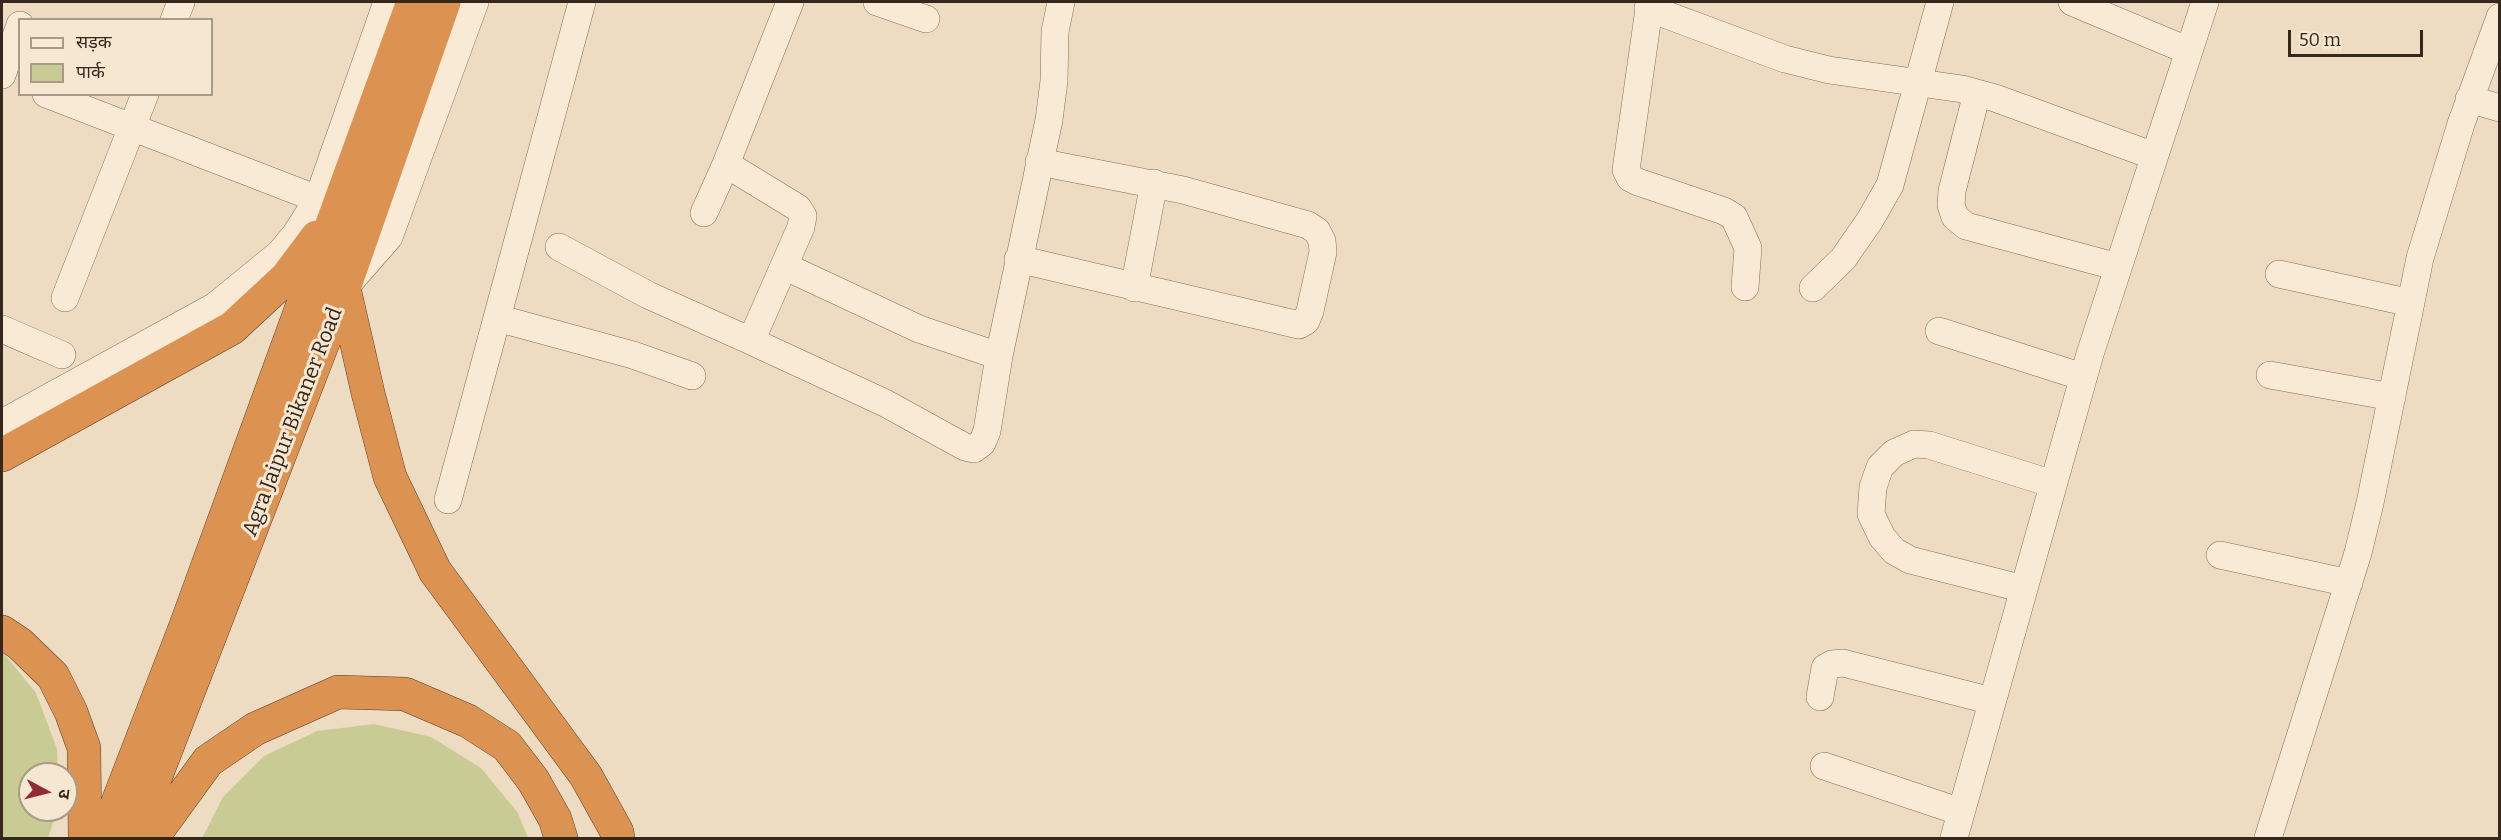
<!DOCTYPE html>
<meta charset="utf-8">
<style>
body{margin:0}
#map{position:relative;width:2501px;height:840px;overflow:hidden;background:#eddcc1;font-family:Bitter,"Noto Sans Devanagari",serif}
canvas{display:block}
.frame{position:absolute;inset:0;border:3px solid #36271d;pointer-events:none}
.legend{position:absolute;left:18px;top:18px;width:195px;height:78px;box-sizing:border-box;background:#f5e7d0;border:2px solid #a99a88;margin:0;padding:8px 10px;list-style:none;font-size:18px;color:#36271d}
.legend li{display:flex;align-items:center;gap:12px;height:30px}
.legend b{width:30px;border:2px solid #a99a88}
.north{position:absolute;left:18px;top:762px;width:60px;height:60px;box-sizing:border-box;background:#f5e7d0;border:2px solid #a99a88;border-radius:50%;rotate:97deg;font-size:16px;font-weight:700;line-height:24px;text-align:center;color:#36271d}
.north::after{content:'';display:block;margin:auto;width:21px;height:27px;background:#942a34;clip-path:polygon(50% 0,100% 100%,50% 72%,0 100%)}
.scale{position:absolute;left:2288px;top:30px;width:135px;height:27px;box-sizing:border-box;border:3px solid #36271d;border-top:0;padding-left:8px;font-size:18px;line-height:21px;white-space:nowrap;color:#36271d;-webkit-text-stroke:4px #f5e7d0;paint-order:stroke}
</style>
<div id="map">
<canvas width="2501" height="840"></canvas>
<div class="frame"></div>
<ul class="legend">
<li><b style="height:8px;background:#f8ead4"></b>सड़क</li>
<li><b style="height:16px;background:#c9cb95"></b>पार्क</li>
</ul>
<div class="north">उ</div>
<div class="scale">50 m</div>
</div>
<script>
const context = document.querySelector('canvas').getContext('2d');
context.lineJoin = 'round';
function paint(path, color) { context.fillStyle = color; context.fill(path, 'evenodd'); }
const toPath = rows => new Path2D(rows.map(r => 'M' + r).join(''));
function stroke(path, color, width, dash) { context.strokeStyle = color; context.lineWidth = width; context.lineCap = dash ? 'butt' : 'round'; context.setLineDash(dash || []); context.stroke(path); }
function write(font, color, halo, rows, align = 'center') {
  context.font = font + ' Bitter,serif'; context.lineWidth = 6; context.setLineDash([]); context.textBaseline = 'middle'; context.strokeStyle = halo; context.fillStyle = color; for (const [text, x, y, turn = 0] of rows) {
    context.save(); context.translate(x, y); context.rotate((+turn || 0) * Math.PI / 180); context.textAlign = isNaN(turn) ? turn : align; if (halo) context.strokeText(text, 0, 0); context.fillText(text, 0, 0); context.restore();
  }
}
const green = toPath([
 [2,651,36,693,57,749,58,774,30,774,30,810,57,810,48,838,2,838],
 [374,724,431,737,481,768,518,813,528,838,202,838,223,797,264,756,317,731]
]);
const minor = toPath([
 [790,2,726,164,798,208,803,216,801,227,751,341,885,403,965,447,974,449,982,443,987,431,999,356,1049,120,1054,81,1055,32,1061,2],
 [877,2,926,19],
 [1650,2,1626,170,1630,178,1638,182,1724,211,1734,217,1748,248,1745,287],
 [2072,2,2189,51],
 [1648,8,1785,59,1829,70,1962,89,1995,98,2154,156],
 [174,20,181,2],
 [2,75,20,25],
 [1977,93,1952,191,1951,205,1955,217,1966,226,2118,267],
 [46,94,333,205],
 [2469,99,2500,108],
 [704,213,726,164],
 [559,247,648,295,751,341],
 [1018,259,1299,325,1306,321,1310,311,1323,252,1322,241,1317,231,1308,225,1183,190,1039,162],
 [784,266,919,329,999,356],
 [2279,274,2411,303],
 [348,284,389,237,475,2],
 [1134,288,1154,183],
 [1813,288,1843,259,1870,220,1890,185,1940,2],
 [65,298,145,94],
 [497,318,633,355,692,376],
 [2,329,62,355],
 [1939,331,2083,377],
 [2270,375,2392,397],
 [2,423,215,306,280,253,295,235,318,199,387,2],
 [448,500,582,2],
 [2220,555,2349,583],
 [2024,589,1910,560,1894,551,1882,537,1871,514,1873,487,1880,467,1894,453,1914,444,1929,445,2053,484],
 [1820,697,1825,668,1832,664,1843,663,1992,701],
 [1824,766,1961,812],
 [1954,838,2090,354,2205,2],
 [2268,838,2358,553,2370,503,2420,258,2461,124,2500,17]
]);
const highway = toPath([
 [344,288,368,393,390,477,435,571,586,776,617,832,618,838],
 [2,455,232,328,287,277,317,237],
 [2,632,20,644,53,676,71,712,84,748,85,838],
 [104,838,185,628,413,2],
 [132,838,344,288,444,2],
 [152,838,208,761,255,729,338,692,405,694,468,721,507,746,533,780,555,819,561,838]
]);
const streetNames = [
 ["Agra Jaipur Bikaner Road",293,422,-69]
];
paint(green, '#c9cb95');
stroke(minor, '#866d59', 28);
stroke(highway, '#543c2d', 34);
stroke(minor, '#f8ead4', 27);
stroke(highway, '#dc9352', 33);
write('21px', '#36271d', '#f5e7d0', streetNames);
</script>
